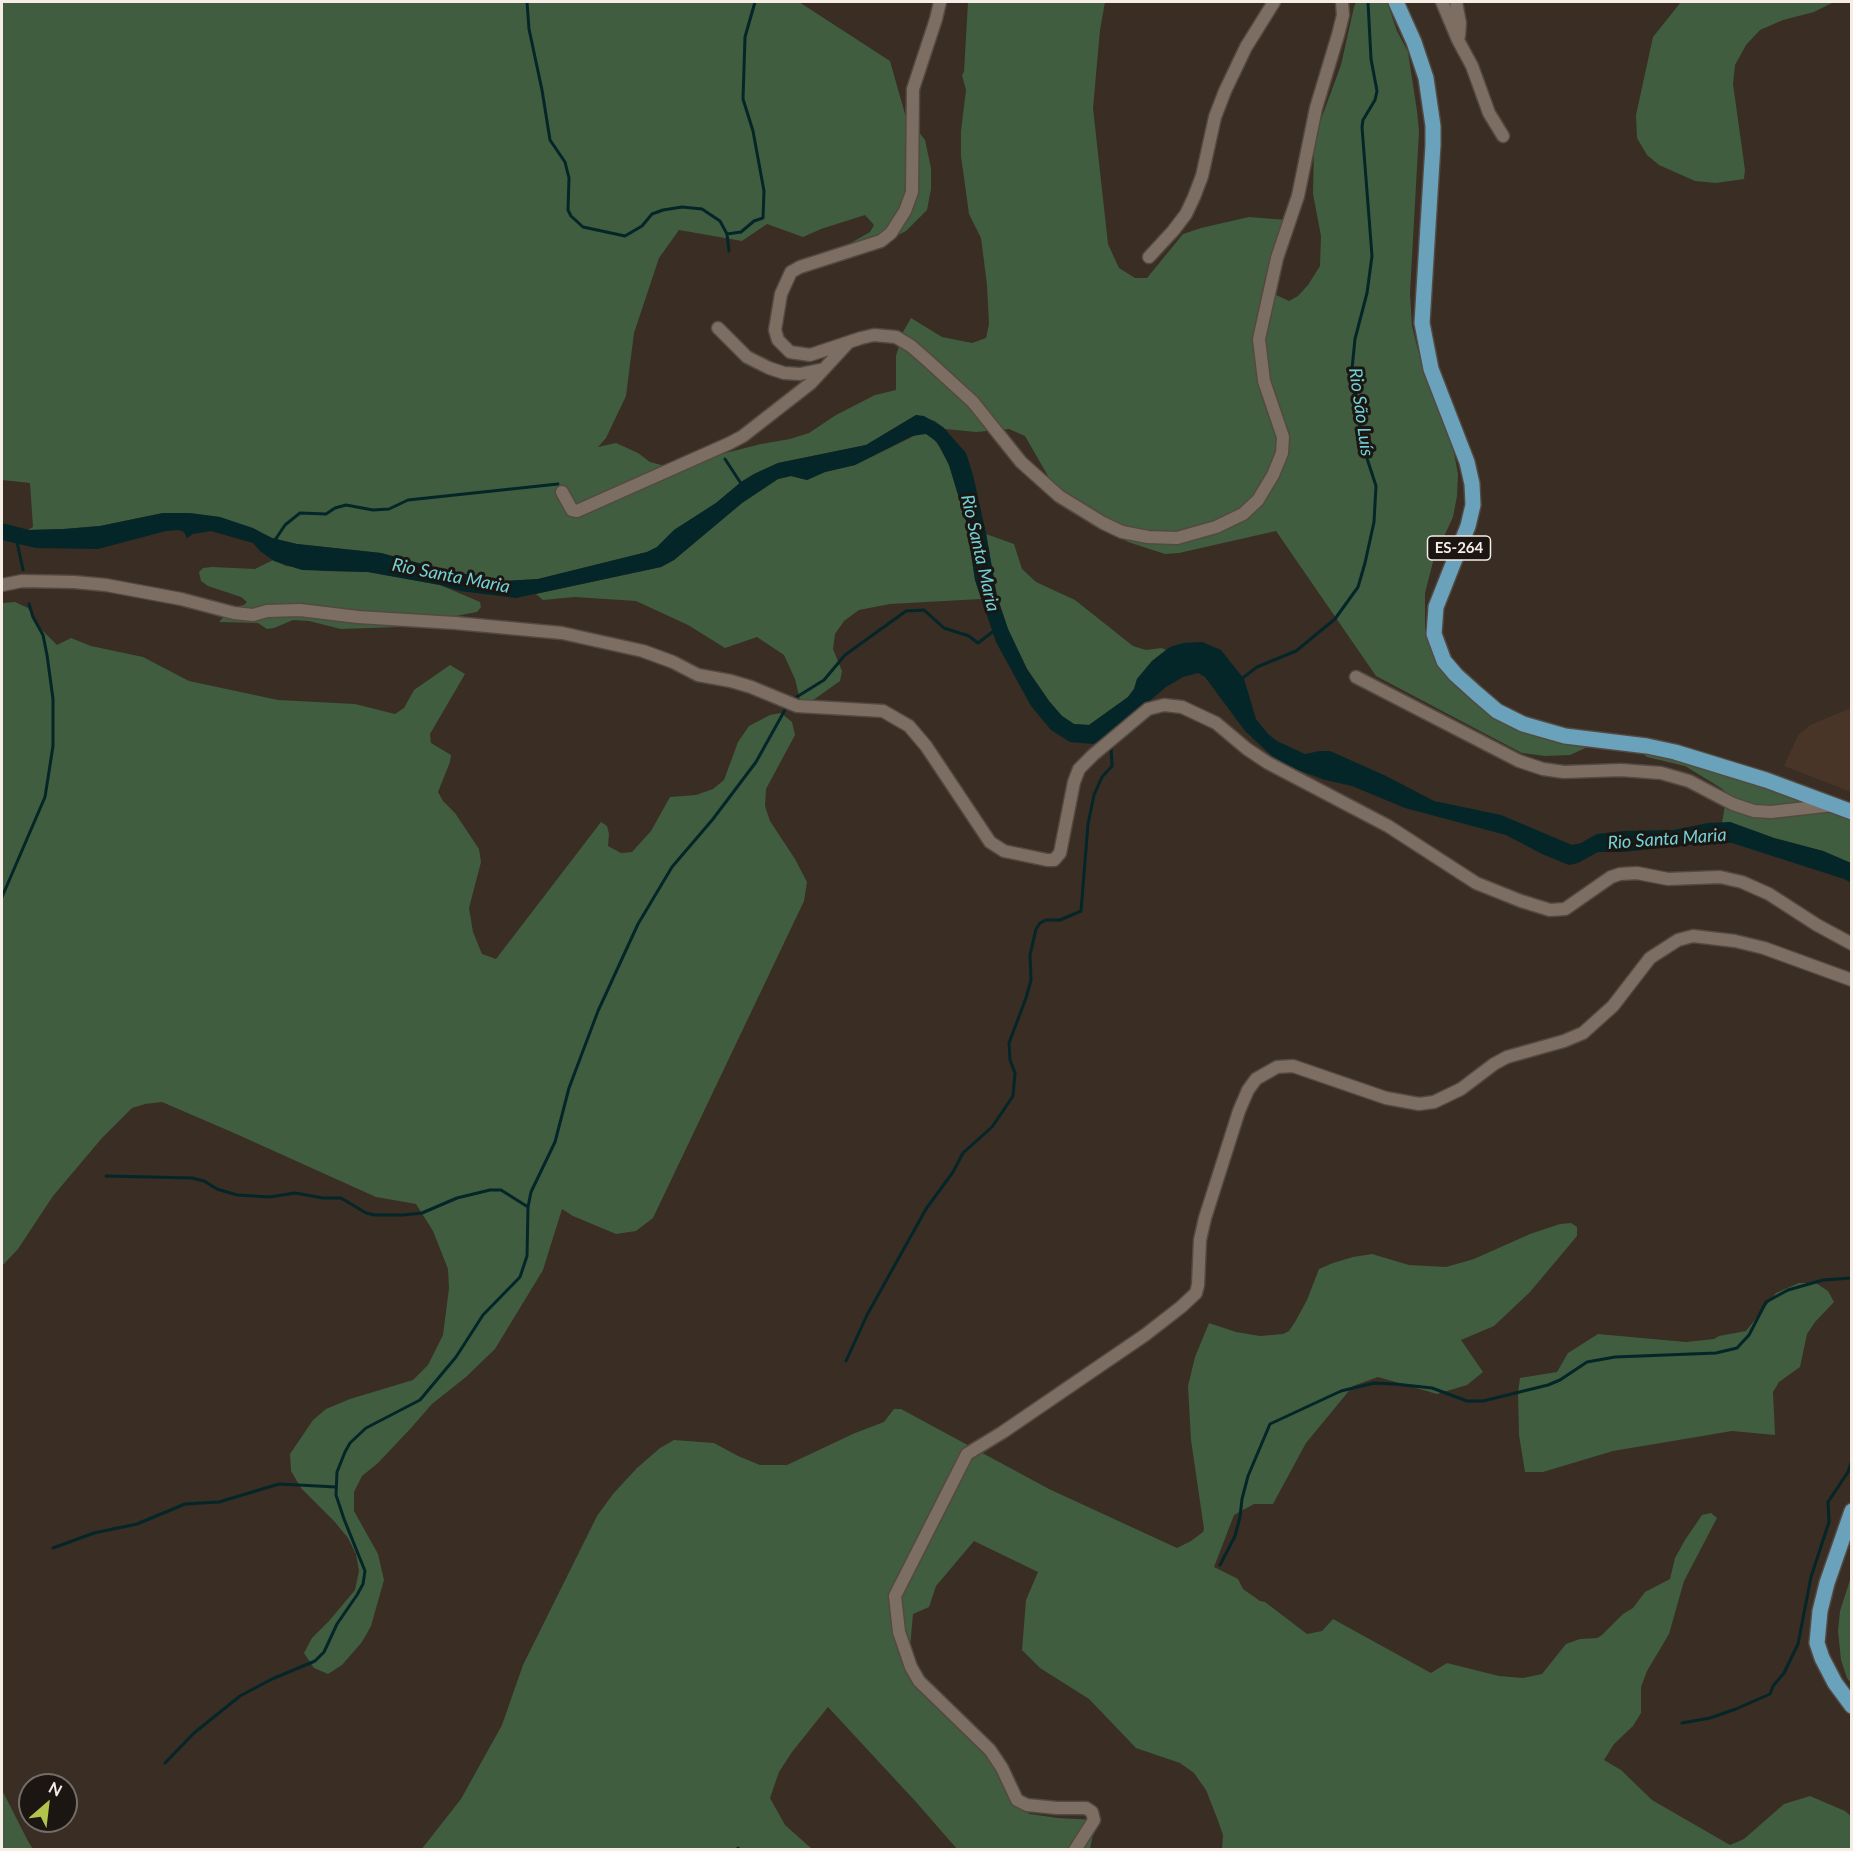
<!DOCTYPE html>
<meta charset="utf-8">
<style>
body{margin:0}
#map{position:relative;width:1853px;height:1851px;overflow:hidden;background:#392d24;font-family:Lato,sans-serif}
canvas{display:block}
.frame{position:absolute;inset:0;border:3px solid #f6ede7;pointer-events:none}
.north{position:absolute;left:18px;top:1773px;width:60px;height:60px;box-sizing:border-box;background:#1c1612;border:2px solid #736c67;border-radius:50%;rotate:28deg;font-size:16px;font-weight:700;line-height:24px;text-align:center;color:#f6ede7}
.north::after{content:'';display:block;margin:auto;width:21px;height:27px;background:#b2c34c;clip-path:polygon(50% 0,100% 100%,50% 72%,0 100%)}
</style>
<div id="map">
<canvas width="1853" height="1851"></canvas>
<div class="frame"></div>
<div class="north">N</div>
</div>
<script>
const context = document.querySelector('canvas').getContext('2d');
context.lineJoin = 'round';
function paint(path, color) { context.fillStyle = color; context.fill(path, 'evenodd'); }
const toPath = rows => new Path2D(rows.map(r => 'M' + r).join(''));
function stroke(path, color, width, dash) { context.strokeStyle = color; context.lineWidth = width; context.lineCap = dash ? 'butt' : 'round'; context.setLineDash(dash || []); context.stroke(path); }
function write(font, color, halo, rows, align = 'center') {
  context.font = font + ' Lato,sans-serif'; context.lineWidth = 6; context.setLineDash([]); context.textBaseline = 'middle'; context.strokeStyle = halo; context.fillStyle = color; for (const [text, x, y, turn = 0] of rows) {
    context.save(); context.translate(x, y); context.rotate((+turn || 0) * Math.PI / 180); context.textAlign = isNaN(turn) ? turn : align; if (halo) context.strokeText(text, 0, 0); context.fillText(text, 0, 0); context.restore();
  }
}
const built = toPath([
 [1851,708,1851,792,1784,766,1798,735,1810,725]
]);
const green = toPath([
 [2,2,799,2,890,61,905,114,925,140,931,168,931,189,927,210,906,231,850,259,842,248,870,232,874,225,865,215,821,229,803,237,767,224,742,241,679,230,659,258,634,333,626,396,606,438,598,447,616,443,638,453,650,462,665,466,686,463,761,444,790,439,809,433,836,415,875,395,896,390,896,356,903,332,911,318,942,337,972,343,986,338,989,324,987,285,981,238,969,214,961,156,961,131,966,90,962,75,964,72,968,2,1105,2,1100,30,1093,108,1108,244,1119,268,1135,278,1147,278,1183,234,1201,228,1249,217,1287,220,1272,293,1289,301,1298,296,1308,285,1320,266,1321,236,1313,194,1314,146,1316,133,1341,65,1354,7,1356,2,1387,2,1397,31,1408,52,1417,111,1419,131,1410,293,1412,326,1424,374,1452,442,1458,474,1457,496,1453,517,1434,558,1425,593,1425,629,1431,643,1502,716,1614,739,1851,812,1851,863,1823,851,1774,838,1730,822,1722,823,1727,793,1721,788,1685,766,1647,757,1632,745,1590,746,1570,755,1545,756,1522,753,1480,731,1376,676,1276,531,1179,553,1165,554,1128,542,1081,516,1056,490,1025,436,1009,429,976,432,945,429,935,421,916,415,866,445,778,463,754,474,741,482,716,503,674,530,657,547,647,552,538,579,504,581,448,571,381,553,297,544,272,538,220,517,189,513,163,513,100,526,64,529,28,530,33,527,30,483,2,480],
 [1681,2,1834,2,1814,12,1783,20,1760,30,1746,45,1735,65,1733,84,1745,170,1744,179,1716,183,1695,181,1659,165,1647,155,1637,138,1636,115,1653,37],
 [918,434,926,434,932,437,942,450,949,465,966,521,975,580,981,599,890,604,859,610,844,621,835,634,833,649,842,671,840,681,802,708,795,679,784,655,757,637,725,648,688,625,636,601,575,597,543,600,536,594,661,567,674,560,742,503,778,479,791,476,807,480,825,472,855,465],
 [986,534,1014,544,1022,569,1036,582,1075,600,1133,646,1146,650,1162,648,1166,650,1152,661,1137,679,1134,689,1128,697,1089,725,1074,724,1062,716,1049,701,1027,669,1008,629,997,597],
 [273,560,286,566,323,571,368,572,440,585,480,602,481,607,477,612,445,618,428,626,341,629,309,621,293,620,274,628,267,629,258,623,219,622,233,607,244,605,247,602,241,597,208,586,201,581,199,572,203,568,212,567,255,569],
 [15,602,28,608,41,629,57,645,71,638,91,646,143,657,189,681,278,700,355,704,395,714,404,708,414,690,450,665,465,674,430,734,431,743,451,755,450,762,438,792,443,801,455,813,479,849,481,862,469,908,473,932,482,954,496,959,601,822,607,826,609,834,608,846,621,853,632,852,651,831,670,797,696,795,713,789,724,780,738,742,749,726,770,715,781,713,792,722,795,735,766,789,765,806,770,821,795,859,807,882,804,901,653,1218,636,1231,616,1234,573,1216,562,1209,543,1270,495,1349,466,1377,432,1404,411,1428,378,1463,362,1476,354,1492,354,1511,378,1554,384,1580,371,1626,362,1642,342,1665,328,1674,314,1668,304,1653,312,1638,329,1621,355,1590,359,1571,356,1554,348,1538,334,1521,301,1488,291,1471,290,1454,313,1420,326,1409,350,1399,413,1380,428,1365,443,1335,449,1288,448,1269,433,1231,416,1204,376,1197,234,1133,162,1102,145,1104,132,1108,102,1138,53,1196,18,1249,2,1266,2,604,3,603],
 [1571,1223,1577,1227,1577,1236,1530,1292,1494,1326,1461,1340,1483,1372,1467,1385,1437,1394,1378,1377,1353,1386,1306,1443,1273,1504,1254,1504,1234,1515,1214,1567,1238,1579,1243,1589,1260,1601,1265,1602,1307,1634,1322,1631,1333,1619,1431,1673,1447,1663,1499,1676,1523,1678,1542,1674,1566,1644,1580,1639,1597,1638,1602,1635,1623,1614,1633,1608,1645,1592,1670,1579,1675,1558,1685,1540,1702,1515,1711,1513,1717,1518,1684,1581,1669,1634,1647,1671,1641,1687,1641,1713,1633,1726,1614,1744,1604,1760,1621,1770,1652,1800,1730,1845,1744,1839,1784,1804,1810,1796,1845,1811,1852,1817,1851,1849,1222,1849,1223,1835,1217,1818,1206,1790,1194,1773,1180,1763,1136,1748,1089,1699,1040,1668,1022,1650,1026,1600,1038,1572,974,1541,936,1586,929,1607,913,1614,909,1660,920,1678,1008,1777,1015,1806,1030,1814,1058,1818,1096,1820,1090,1849,957,1849,916,1802,828,1707,792,1752,779,1772,770,1798,785,1825,812,1849,421,1850,461,1799,502,1725,523,1665,597,1516,613,1494,637,1468,660,1448,674,1440,714,1443,738,1456,760,1465,787,1465,855,1433,884,1422,894,1409,901,1409,1049,1489,1177,1548,1191,1541,1203,1532,1204,1529,1191,1440,1188,1386,1195,1357,1209,1323,1236,1332,1260,1336,1283,1334,1289,1331,1295,1322,1307,1300,1319,1269,1333,1263,1353,1257,1372,1254,1409,1265,1446,1267,1474,1259,1530,1234,1560,1224],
 [1799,1283,1816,1283,1828,1291,1834,1302,1815,1322,1807,1334,1800,1367,1779,1382,1773,1392,1775,1435,1732,1431,1613,1451,1543,1472,1525,1472,1519,1435,1518,1392,1520,1378,1557,1372,1568,1353,1598,1334,1686,1342,1714,1339,1719,1336,1746,1331,1776,1293],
 [1851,1577,1851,1683,1847,1678,1841,1660,1838,1631,1840,1611],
 [2,1790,29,1843,33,1849,2,1849]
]);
const water = toPath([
 [916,415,924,416,943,427,966,453,973,475,986,533,997,596,1008,629,1027,669,1049,701,1062,716,1074,724,1089,725,1128,697,1134,689,1137,679,1152,661,1170,647,1183,643,1202,642,1221,650,1244,679,1256,719,1268,734,1277,741,1305,754,1320,751,1330,751,1386,776,1434,801,1501,815,1572,845,1581,843,1597,834,1622,831,1674,830,1708,823,1730,822,1774,838,1823,851,1851,863,1851,883,1844,879,1732,843,1716,842,1623,852,1598,852,1578,863,1569,865,1542,854,1506,835,1405,808,1352,786,1325,780,1293,768,1272,756,1245,731,1205,677,1198,673,1183,677,1166,687,1108,736,1093,744,1070,742,1051,730,1031,706,996,642,975,580,966,521,949,465,937,442,926,434,912,436,855,465,825,472,807,480,791,476,778,479,742,503,674,560,661,567,516,598,460,591,440,585,368,572,302,570,274,561,260,551,253,543,211,531,193,534,187,538,184,532,179,530,166,531,98,549,36,548,2,540,2,523,29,530,64,529,100,526,163,513,189,513,220,517,253,528,272,538,297,544,381,553,448,571,504,581,538,579,647,552,657,547,674,530,716,503,741,482,754,474,778,463,866,445]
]);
const stream = toPath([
 [527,2,529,29,542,90,550,140,565,162,569,178,568,210,571,216,583,227,625,236,642,226,652,214,663,210,682,207,702,209,720,221,727,234,729,251],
 [727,234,741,232,754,221,763,218,764,191,753,131,743,99,745,37,755,2],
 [725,459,742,485],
 [275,540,285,525,300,513,326,514,335,508,346,505,373,510,389,509,408,500,558,484],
 [17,542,23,570],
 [1240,680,1257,667,1296,651,1335,619,1358,587,1365,563,1374,522,1376,486,1363,446,1352,369,1355,339,1367,293,1372,256,1362,127,1363,120,1375,100,1377,91,1371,59,1368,2],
 [795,698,824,680,845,655,906,611,924,610,944,628,969,636,978,643,995,630],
 [2,897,45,797,53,746,53,699,47,655,43,635,33,617,29,604],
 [106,1176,192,1178,204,1181,217,1189,237,1195,270,1197,295,1193,323,1198,341,1198,366,1213,375,1215,403,1215,422,1213,457,1198,490,1190,501,1190,528,1207],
 [846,1361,867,1315,926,1209,953,1172,963,1153,992,1127,1013,1096,1015,1073,1010,1060,1009,1043,1026,998,1031,980,1030,955,1036,929,1040,923,1046,920,1060,920,1081,911,1088,824,1094,795,1102,777,1112,766,1111,746],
 [53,1548,94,1533,137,1524,185,1504,219,1502,279,1484,336,1487],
 [1220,1565,1235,1536,1240,1517,1242,1499,1248,1476,1270,1424,1341,1391,1374,1383,1395,1384,1432,1388,1467,1401,1483,1401,1548,1385,1560,1380,1587,1362,1615,1357,1716,1353,1737,1348,1749,1335,1766,1302,1788,1290,1823,1280,1852,1278],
 [1682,1723,1710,1718,1736,1709,1770,1694,1773,1686,1784,1673,1798,1644,1811,1577,1829,1522,1828,1502,1848,1472,1852,1460],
 [165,1763,194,1733,240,1696,272,1679,315,1661,324,1652,337,1624,357,1595,363,1584,365,1571,344,1519,336,1495,337,1472,345,1452,350,1443,366,1428,420,1400,456,1357,483,1315,520,1277,527,1256,528,1207,531,1192,555,1142,569,1088,598,1011,638,924,672,867,713,819,756,762,786,708],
 [738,1848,740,1850]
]);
const street = toPath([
 [940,2,936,19,913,89,912,192,905,211,891,233,881,241,800,267,791,272,781,294,775,330,778,340,790,352,810,355,861,338,874,335,896,337,911,346,927,360,973,402,1021,462,1059,496,1103,523,1122,532,1148,537,1177,538,1216,527,1243,514,1258,500,1273,475,1282,453,1283,437,1264,381,1259,339,1277,258,1298,196,1316,108,1338,35,1343,15,1342,2],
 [1442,2,1458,40,1472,66,1489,113,1503,136],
 [1456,2,1460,23,1459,36],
 [1149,257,1173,231,1186,214,1194,197,1202,176,1215,117,1225,91,1246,47,1274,2],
 [718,328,747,357,769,368,784,373,800,374,824,369],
 [562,492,572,510,577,511,730,443,743,436,811,383,848,343],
 [2,585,22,581,74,582,106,585,181,599,234,613,253,615,267,611,300,610,358,617,455,623,562,633,643,651,673,662,698,675,731,681,751,687,797,706,883,711,909,726,926,746,990,842,1004,851,1047,860,1054,860,1060,853,1074,782,1079,769,1093,755,1148,709,1164,705,1182,707,1216,723,1247,749,1268,763,1388,826,1476,883,1521,901,1550,910,1565,909,1611,877,1620,874,1637,873,1668,879,1720,877,1742,882,1769,894,1817,925,1852,944],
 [1356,677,1519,761,1543,769,1564,772,1621,770,1661,773,1689,781,1733,804,1754,811,1771,812,1833,805],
 [1075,1850,1094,1820,1092,1812,1086,1808,1057,1808,1027,1805,1017,1800,1002,1768,990,1750,919,1681,911,1667,899,1632,895,1596,967,1454,1003,1432,1145,1335,1181,1307,1196,1293,1198,1285,1200,1240,1205,1218,1239,1111,1248,1090,1256,1079,1277,1067,1293,1066,1386,1098,1419,1104,1434,1102,1461,1089,1494,1064,1507,1057,1564,1041,1583,1033,1613,1006,1650,958,1678,940,1693,936,1735,941,1764,948,1852,980]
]);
const primary = toPath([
 [1396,2,1414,42,1426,78,1433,126,1433,145,1422,323,1431,369,1467,462,1472,484,1473,505,1468,526,1436,607,1434,634,1444,661,1456,675,1476,693,1497,711,1523,724,1565,736,1647,746,1675,752,1766,780,1852,812],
 [1852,1511,1827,1583,1820,1611,1817,1643,1822,1658,1835,1683,1852,1706]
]);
const shields = [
 [1459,548,63]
];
const shieldNames = [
 ["ES-264",1459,548]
];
const waterNames = [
 ["Rio São Luís",1361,412,82],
 ["Rio Santa Maria",980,553,77],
 ["Rio Santa Maria",451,576,11],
 ["Rio Santa Maria",1667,839,-4]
];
paint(built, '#483528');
paint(green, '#405d3f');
paint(water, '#052628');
stroke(stream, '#052628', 3);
stroke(street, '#534941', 15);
stroke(primary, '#534941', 18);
stroke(street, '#7d6e64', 12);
stroke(primary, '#69a2ba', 15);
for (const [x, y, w] of shields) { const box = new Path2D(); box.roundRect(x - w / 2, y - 12, w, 24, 4.5); context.fillStyle = '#1c1612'; context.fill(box); stroke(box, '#f6ede7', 1.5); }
write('bold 15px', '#f6ede7', null, shieldNames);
write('italic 18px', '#71d2d9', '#1c1612', waterNames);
</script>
